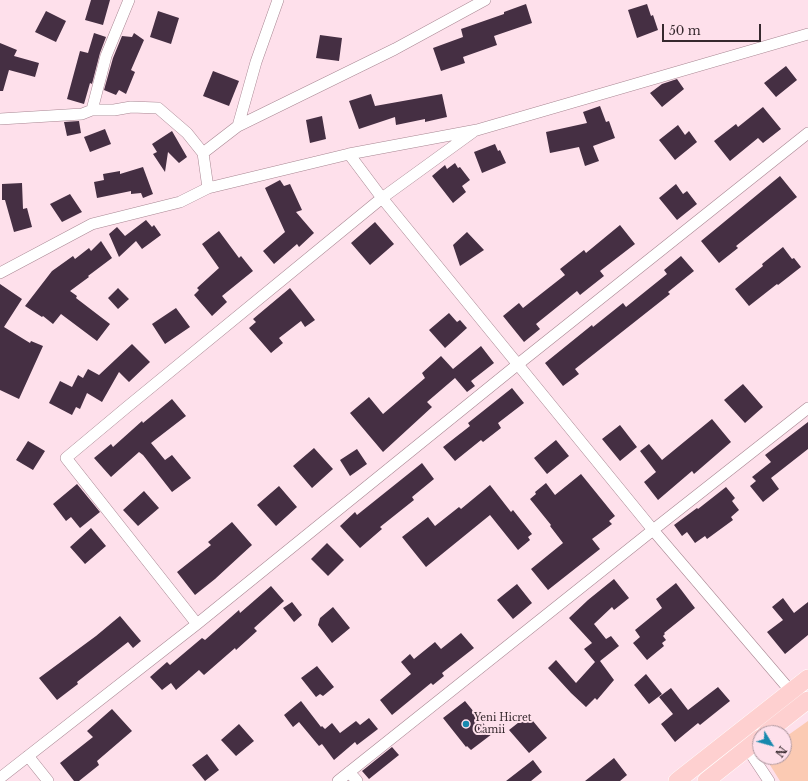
<!DOCTYPE html>
<style>
body{margin:0}
#map{position:relative;width:808px;height:781px;overflow:hidden;background:#fee0eb;font-family:"Libre Baskerville",serif}
canvas{display:block}
.north{position:absolute;left:752px;top:725px;width:40px;height:40px;box-sizing:border-box;background:#fee0eb;border:1px solid #ae979f;border-radius:50%;rotate:127deg;font-size:11px;font-weight:700;line-height:16px;text-align:center;color:#36292e}
.north::after{content:'';display:block;margin:auto;width:14px;height:18px;background:#1889ae;clip-path:polygon(50% 0,100% 100%,50% 72%,0 100%)}
.scale{position:absolute;left:662px;top:24px;width:99px;height:18px;box-sizing:border-box;border:2px solid #36292e;border-top:0;padding-left:5px;font-size:12px;line-height:14px;white-space:nowrap;color:#36292e;-webkit-text-stroke:3px #fee0eb;paint-order:stroke}
</style>
<div id="map">
<canvas width="808" height="781"></canvas>
<div class="north">N</div>
<div class="scale">50 m</div>
</div>
<script>
const context = document.querySelector('canvas').getContext('2d');
context.lineJoin = 'round';
function paint(path, color) { context.fillStyle = color; context.fill(path, 'evenodd'); }
const toPath = rows => new Path2D(rows.map(r => 'M' + r).join(''));
function stroke(path, color, width, dash) { context.strokeStyle = color; context.lineWidth = width; context.lineCap = dash ? 'butt' : 'round'; context.setLineDash(dash || []); context.stroke(path); }
function write(font, color, halo, rows, align = 'center') {
  context.font = font + ' "Libre Baskerville",serif'; context.lineWidth = 4; context.setLineDash([]); context.textBaseline = 'middle'; context.strokeStyle = halo; context.fillStyle = color; for (const [text, x, y, turn = 0] of rows) {
    context.save(); context.translate(x, y); context.rotate((+turn || 0) * Math.PI / 180); context.textAlign = isNaN(turn) ? turn : align; if (halo) context.strokeText(text, 0, 0); context.fillText(text, 0, 0); context.restore();
  }
}
const green = toPath([
 [808,721,808,781,780,781,765,757,784,757,784,738]
]);
const building = toPath([
 [91,0,110,0,103,25,85,20],
 [526,4,532,23,494,36,497,45,463,57,465,63,441,71,433,48,463,37,461,29,504,14,504,12],
 [647,4,651,16,653,15,658,30,637,38,628,10],
 [46,11,66,21,56,42,35,32],
 [158,11,179,18,171,44,150,37],
 [94,33,106,37,100,53,92,84,90,83,84,104,67,99,80,51,88,53],
 [134,33,144,40,131,70,135,72,126,94,119,90,116,95,104,90,113,58,122,36,132,37],
 [320,35,342,38,339,61,316,58],
 [0,43,17,50,14,56,39,63,35,77,9,70,3,91,0,91],
 [786,66,797,80,776,97,764,83],
 [213,71,239,81,229,106,203,96],
 [677,79,684,89,662,107,650,93,662,84],
 [371,94,375,106,442,94,447,117,425,122,425,119,396,125,395,117,359,129,349,101],
 [600,106,606,122,609,121,615,138,593,146,599,161,585,166,579,147,550,153,546,132,587,123,583,112],
 [763,107,781,129,763,143,758,138,730,161,714,141,736,124,738,127],
 [322,116,326,139,310,143,306,120],
 [79,121,81,133,67,136,64,122],
 [678,125,685,135,689,131,697,142,675,160,659,140],
 [105,129,111,144,90,152,84,137],
 [172,131,187,157,179,163,168,152,165,172,153,154,157,152,152,144],
 [495,144,498,151,500,150,506,163,482,173,474,152],
 [455,163,458,168,460,167,470,180,462,186,466,192,453,203,432,176,445,165,447,169],
 [143,167,153,194,143,198,141,193,131,194,131,191,97,198,94,182,104,180,103,174,120,171,120,174],
 [780,176,797,197,736,246,738,248,719,263,701,241],
 [280,180,284,186,290,184,302,210,296,212,314,233,299,247,297,244,274,264,263,251,285,232,265,188],
 [22,183,23,209,27,208,32,227,14,232,5,200,2,200,2,184],
 [676,184,683,194,687,191,697,204,677,220,659,198],
 [70,194,82,212,62,222,50,204],
 [146,220,152,227,154,225,161,235,142,249,136,241,119,257,109,234,117,227,125,236],
 [375,222,394,244,370,265,351,243],
 [620,225,635,244,600,271,604,276,580,295,577,291,536,324,540,329,524,342,503,316,519,303,523,308,565,275,560,269,584,250,586,253],
 [219,231,239,258,241,256,253,271,222,296,227,302,212,316,194,295,199,290,197,288,219,268,202,244],
 [467,232,484,250,460,266,453,245],
 [101,241,112,258,88,276,89,277,70,291,77,296,76,298,110,324,97,341,61,314,53,324,43,316,42,317,25,306,52,271,73,256,75,259,89,248,91,251],
 [783,247,792,259,794,258,801,267,778,285,777,284,749,306,735,289,763,266,762,264],
 [681,256,694,271,668,292,670,294,575,369,579,374,563,386,545,363,592,325,593,327,623,303,626,307,667,274,664,270],
 [0,284,22,299,4,327,30,343,31,341,43,346,19,399,0,390],
 [118,288,129,299,118,309,108,298],
 [290,288,315,320,305,327,301,321,279,338,283,343,271,353,249,328,256,322,253,319],
 [176,308,190,327,165,344,152,324],
 [449,313,457,322,460,320,467,328,445,348,429,330],
 [132,344,150,362,129,382,119,372,102,402,87,393,80,409,76,407,72,415,49,403,60,381,72,387,78,375,83,378,88,369,99,375],
 [481,346,494,363,471,381,475,386,467,392,455,378,427,402,432,407,383,452,350,413,369,397,383,414,425,378,422,373,441,356,453,369],
 [743,384,763,407,745,423,724,400],
 [512,388,524,403,498,423,501,428,483,442,481,440,455,461,443,447,470,426,468,423],
 [172,399,186,416,151,443,165,460,172,455,191,478,172,492,143,455,139,452,111,477,94,458,111,444,113,447,142,421,143,423],
 [712,419,731,442,694,474,692,471,658,500,644,482,656,472,640,451,649,444,662,460],
 [808,422,808,449,771,478,779,489,763,502,750,486,756,481,752,477,771,462,765,455],
 [620,425,637,447,620,461,602,439],
 [556,440,569,456,547,474,534,458],
 [28,441,45,451,33,470,16,460],
 [314,448,333,469,312,488,293,466],
 [357,449,367,464,350,476,340,460],
 [422,463,434,479,412,497,414,500,380,527,382,529,360,548,340,526,355,512,357,515],
 [581,474,615,516,609,521,612,524,592,539,600,549,548,590,531,569,563,543,550,526,551,525,530,499,536,494,535,492,546,483,555,495],
 [77,484,100,512,80,528,71,517,66,521,53,504],
 [490,485,511,512,513,510,532,534,528,537,530,540,518,550,490,515,426,567,402,537,428,517,435,526,459,507,461,509],
 [279,486,297,507,276,526,257,505],
 [726,487,735,498,732,501,739,510,731,517,733,520,707,539,705,536,695,543,687,532,682,536,674,525,697,508,698,509],
 [144,491,159,508,138,526,123,510],
 [232,522,252,545,215,579,195,595,177,572,211,545,208,542],
 [91,528,106,546,85,564,70,547],
 [327,543,344,560,328,576,311,559],
 [614,579,629,598,614,610,612,607,594,624,606,639,611,636,619,646,600,661,614,680,597,700,595,698,586,707,571,693,548,668,556,660,576,683,595,662,584,649,592,643,569,618,588,600],
 [676,583,695,608,664,633,665,634,663,636,666,640,662,643,664,646,647,660,633,643,640,637,635,630,662,608,656,599],
 [517,584,532,603,513,619,497,600],
 [271,586,284,601,254,628,257,631,236,650,235,648,204,675,199,670,176,690,171,683,162,690,150,677,167,662,170,665,202,638,205,640,239,610,240,613],
 [783,598,794,613,808,602,808,635,785,654,767,632,783,620,772,607],
 [292,602,302,615,294,622,283,608],
 [333,607,350,628,332,643,318,625,320,618],
 [120,616,141,641,133,648,128,642,77,682,78,684,57,700,39,678,96,636],
 [461,633,474,648,442,673,444,676,433,685,431,683,392,715,380,700,411,674,401,662,410,654,414,659,435,642,441,649],
 [317,666,334,687,323,696,320,694,316,697,301,678],
 [646,674,662,694,649,704,634,685],
 [718,687,730,701,700,725,698,723,675,742,661,724,673,714,659,697,671,688,688,710],
 [301,701,321,727,322,726,325,729,332,723,340,733,356,721,360,725,369,718,378,729,357,745,355,742,334,760,322,744,319,746,299,722,293,727,284,715],
 [465,701,492,734,471,750,467,746,466,747,443,718],
 [112,709,132,731,97,761,99,765,79,781,74,781,60,763,93,737,87,731],
 [528,715,547,738,529,753,509,730],
 [239,724,254,741,236,756,221,740],
 [392,747,399,755,369,779,362,771],
 [207,754,219,770,205,781,192,765],
 [614,758,627,775,620,781,585,781],
 [533,760,542,772,531,781,506,781]
]);
const minor = toPath([
 [129,0,106,56,92,110,114,110,131,107,158,108,187,133,203,153],
 [0,119,82,114,92,110],
 [238,126,256,62,278,0],
 [349,154,382,198,653,530,794,695],
 [208,188,203,153,238,126,395,49,485,0],
 [0,273,92,224,180,202,208,188,349,154,477,130,808,34],
 [197,624,66,458,127,407,382,198,473,132],
 [747,748,769,781],
 [28,756,48,781],
 [349,772,357,781],
 [0,778,197,624,517,365,808,133],
 [338,781,653,530,808,408]
]);
const primary = toPath([
 [766,733,808,700],
 [677,781,808,678],
 [706,781,760,738]
]);
const markers = [
 [466,724,4,"#1889ae"]
];
const poiNames = [
 ["Yeni Hicret",474,718],
 ["Camii",474,730]
];
paint(green, '#fbcab3');
paint(building, '#452f43');
stroke(minor, '#a88692', 12);
stroke(primary, '#fff', 18);
stroke(minor, '#fff', 11);
stroke(primary, '#fed0d0', 17);
for (const [x, y, r, color] of markers) { const dot = new Path2D(); dot.arc(x, y, r, 0, 2 * Math.PI); context.fillStyle = color; context.fill(dot); stroke(dot, '#fee0eb', 1.5); }
write('10px', '#36292e', '#fee0eb', poiNames, 'left');
</script>
